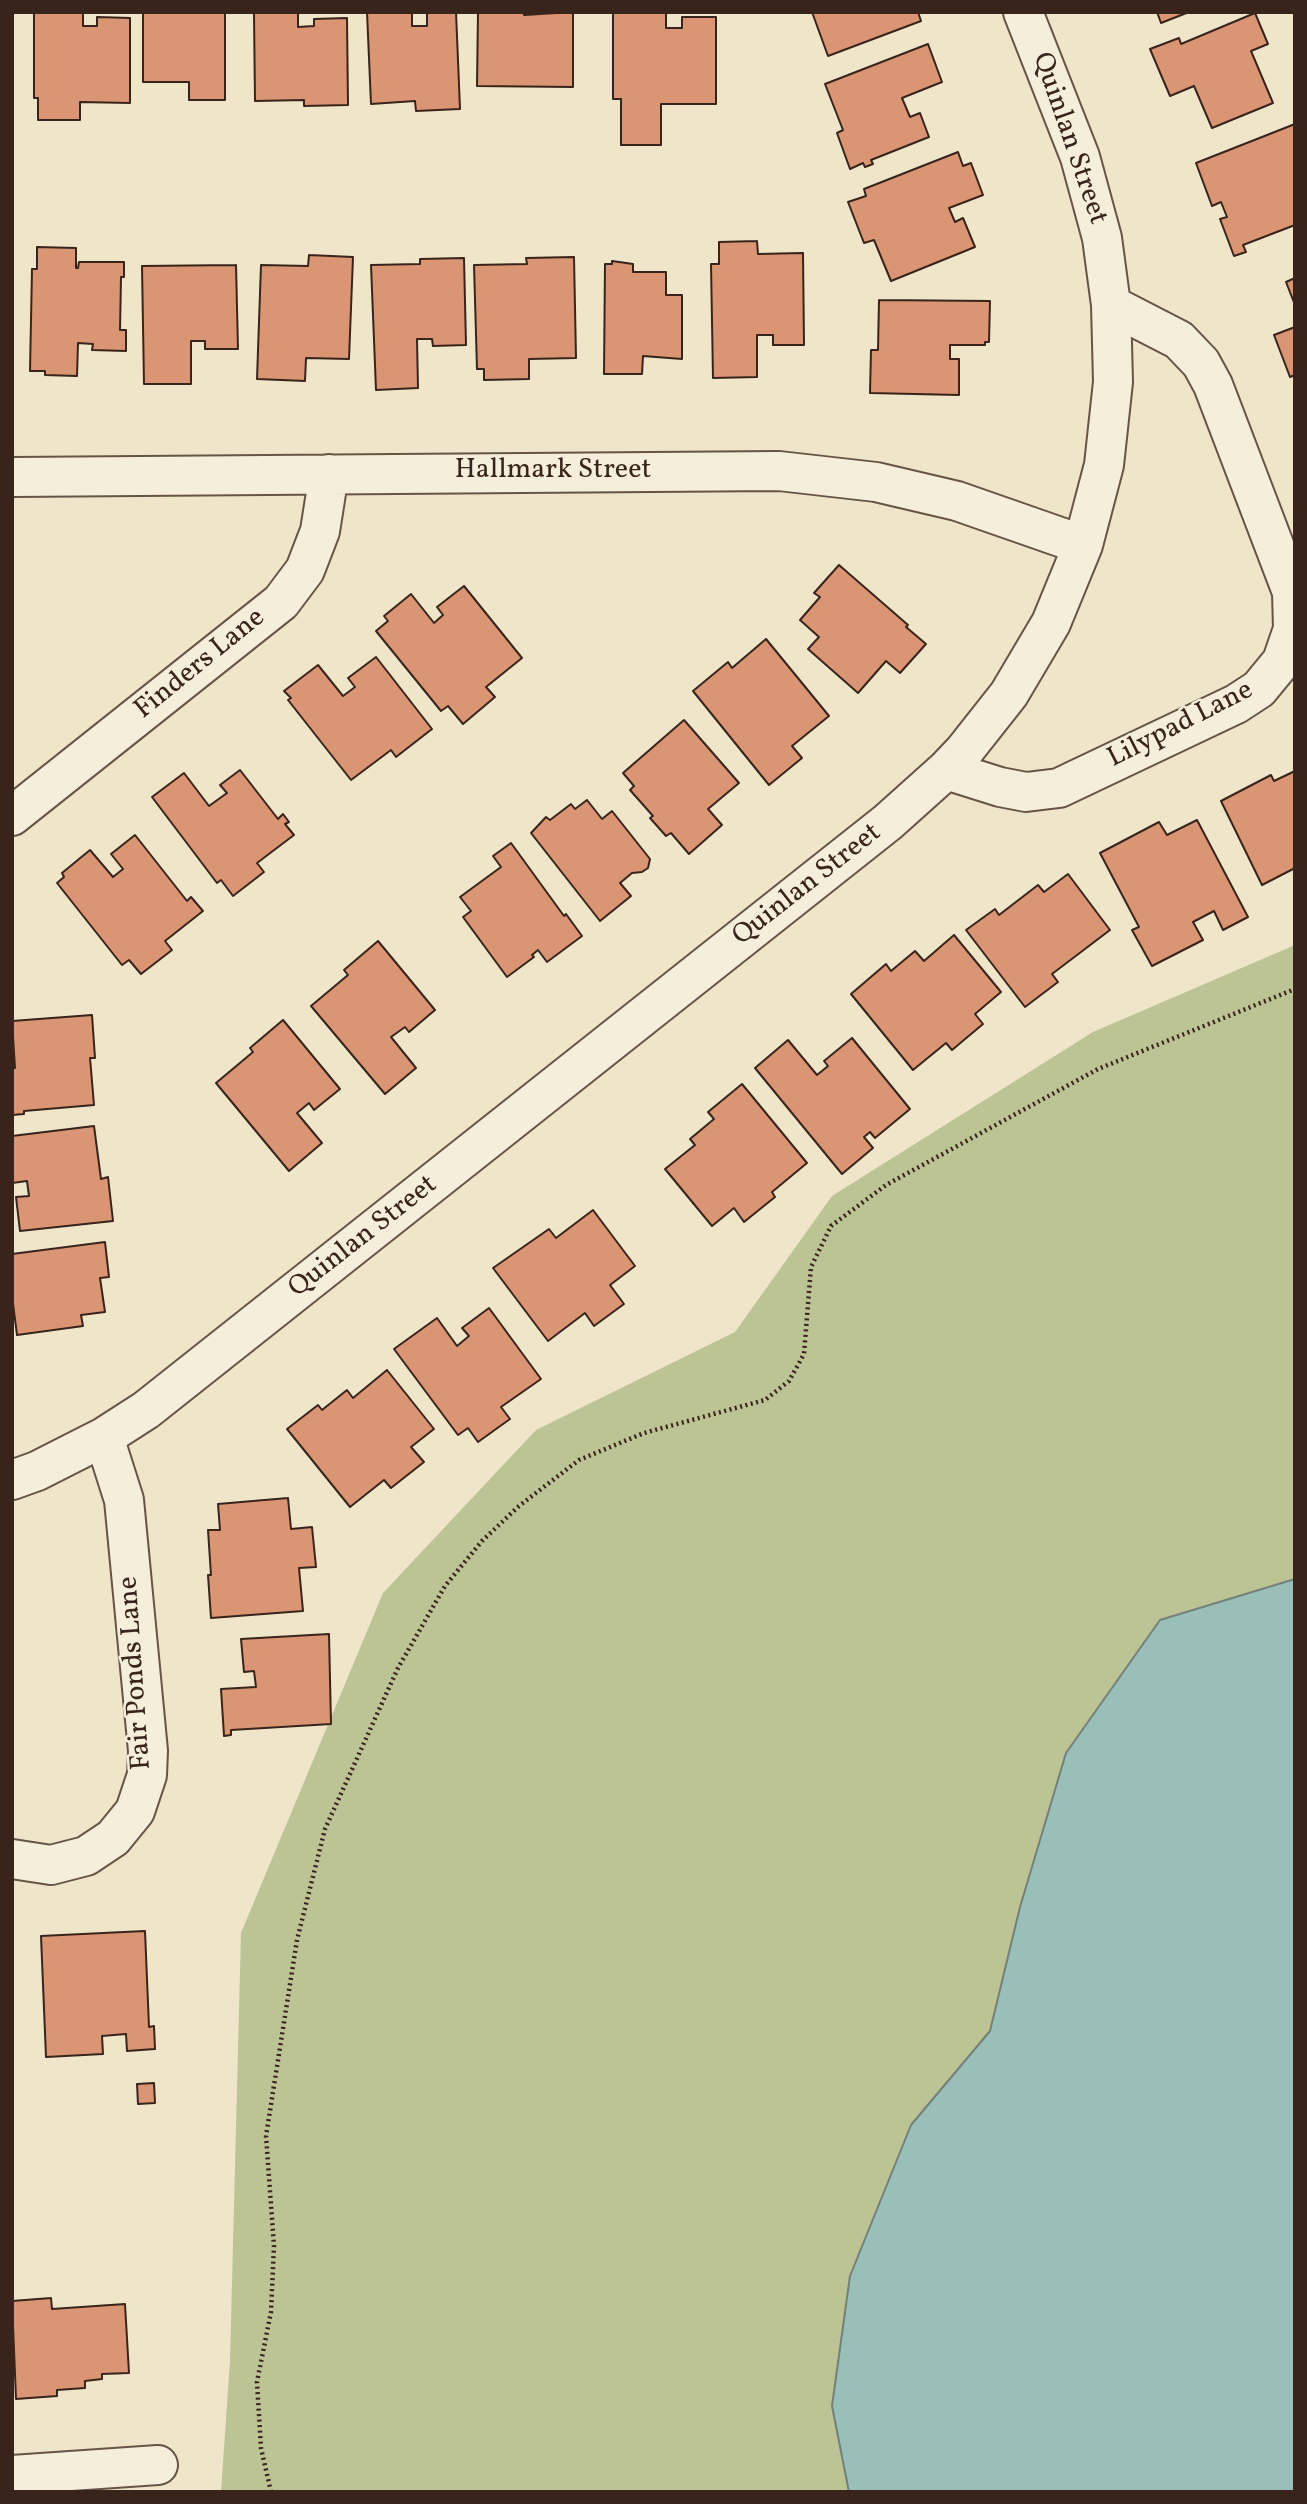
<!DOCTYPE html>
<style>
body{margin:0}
#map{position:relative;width:1307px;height:2504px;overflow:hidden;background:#efe5c8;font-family:Vollkorn,serif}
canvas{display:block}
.frame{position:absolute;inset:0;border:14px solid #39241b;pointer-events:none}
</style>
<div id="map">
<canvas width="1307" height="2504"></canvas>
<div class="frame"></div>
</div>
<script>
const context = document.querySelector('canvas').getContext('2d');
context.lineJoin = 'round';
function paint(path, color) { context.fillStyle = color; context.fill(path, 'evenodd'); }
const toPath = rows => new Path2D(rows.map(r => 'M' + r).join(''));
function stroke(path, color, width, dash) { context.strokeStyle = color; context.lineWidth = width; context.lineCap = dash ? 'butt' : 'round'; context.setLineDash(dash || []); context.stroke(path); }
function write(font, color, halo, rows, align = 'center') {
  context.font = font + ' Vollkorn,serif'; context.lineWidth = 5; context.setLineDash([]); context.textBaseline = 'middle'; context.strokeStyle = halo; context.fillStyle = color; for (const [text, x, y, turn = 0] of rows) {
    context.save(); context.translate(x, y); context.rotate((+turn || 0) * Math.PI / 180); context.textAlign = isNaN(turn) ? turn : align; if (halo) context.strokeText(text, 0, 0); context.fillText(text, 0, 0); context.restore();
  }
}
const green = toPath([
 [1295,945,1295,2492,221,2492,230,2361,241,1933,383,1593,536,1430,735,1332,832,1196,1093,1032]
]);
const water = toPath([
 [1295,1579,1295,2492,849,2492,832,2406,850,2276,911,2125,990,2031,1020,1907,1066,1753,1160,1620,1295,1579]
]);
const building = toPath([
 [34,12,83,12,83,26,97,26,97,17,130,18,130,103,80,102,80,120,38,120,38,98,34,98,34,12],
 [143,12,225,12,225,100,189,100,189,82,143,82,143,12],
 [254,12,298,12,298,27,314,26,314,19,347,18,348,105,304,106,304,100,255,101,254,12],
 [367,12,412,12,412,26,427,26,427,12,456,12,460,109,416,111,415,101,371,104,367,12],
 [478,12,524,12,524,15,573,12,573,87,477,86,478,12],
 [613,12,666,12,666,28,682,28,682,17,716,17,716,104,661,104,661,145,621,145,621,99,613,99,613,12],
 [812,12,918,12,921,21,828,56,812,12],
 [1157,12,1189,12,1161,23,1157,12],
 [1255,13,1268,44,1251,51,1273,103,1212,128,1194,86,1170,96,1150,49,1179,38,1181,44,1255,13],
 [928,44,942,82,902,98,910,117,920,113,929,137,871,160,873,164,865,167,863,163,850,169,837,133,843,130,825,84,928,44],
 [1295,124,1295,225,1243,245,1246,252,1234,256,1220,219,1227,217,1221,202,1212,206,1196,163,1295,124],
 [958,152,963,166,971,163,983,195,949,208,955,222,963,218,975,247,891,281,874,240,864,243,848,202,866,196,864,189,958,152],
 [757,241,758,254,803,253,804,345,773,345,773,335,757,335,757,377,713,378,711,264,719,264,719,242,757,241],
 [37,247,76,248,76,268,78,268,79,262,124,262,124,277,121,277,120,330,126,330,126,351,92,350,93,344,78,343,77,376,45,375,45,371,30,371,32,269,37,269,37,247],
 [309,255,353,257,349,359,306,358,305,381,257,379,261,265,308,266,309,255],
 [574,257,576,358,529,359,529,379,484,380,484,369,477,369,474,265,527,264,526,258,574,257],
 [464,258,466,345,433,346,432,339,417,339,418,388,376,390,371,265,420,264,420,259,464,258],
 [612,261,633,264,633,272,666,272,666,295,682,295,682,359,643,356,642,374,604,374,605,264,612,264,612,261],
 [236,265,238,349,205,349,205,341,191,341,191,384,144,384,142,266,236,265],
 [1295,278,1295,305,1286,282,1295,278],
 [879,300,990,301,989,342,985,342,985,345,950,345,950,359,959,359,959,395,870,393,871,350,878,350,879,300],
 [1295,327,1295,375,1290,377,1274,335,1295,327],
 [839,565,908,625,906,627,926,644,900,673,886,661,858,693,808,649,819,637,800,620,820,597,814,593,839,565],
 [464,586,522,658,486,687,495,697,463,724,448,706,441,711,376,631,388,621,384,616,411,594,434,623,443,615,437,607,464,586],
 [766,639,829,716,792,746,802,758,769,785,693,691,728,662,732,668,766,639],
 [376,657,432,729,396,757,391,750,351,780,288,700,291,698,284,691,318,665,343,696,355,687,348,678,376,657],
 [684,720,739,783,708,809,722,825,689,854,671,833,666,836,650,818,653,816,630,790,634,786,623,773,684,720],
 [240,770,278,819,283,814,289,822,285,824,294,835,257,863,264,872,233,896,221,880,217,883,152,797,184,773,209,806,227,793,220,785,240,770],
 [1295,771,1295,868,1262,885,1221,801,1271,775,1274,781,1295,771],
 [587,800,602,819,612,811,650,859,648,868,642,872,632,873,620,883,631,896,600,921,531,833,546,817,550,820,571,804,575,809,587,800],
 [1197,820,1248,917,1223,930,1214,911,1193,922,1203,940,1152,966,1132,930,1139,927,1100,853,1159,822,1167,835,1197,820],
 [135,835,187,901,191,897,203,911,165,941,172,950,141,974,129,960,122,965,57,883,64,877,62,873,90,850,113,877,123,869,111,854,135,835],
 [511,843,564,916,566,914,582,936,547,962,538,950,532,955,534,957,507,977,463,917,471,911,460,897,501,867,493,856,511,843],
 [1068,874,1110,930,1052,974,1058,982,1025,1007,966,930,995,909,999,915,1038,885,1044,892,1068,874],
 [954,935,1001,992,975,1014,983,1024,952,1050,946,1043,913,1070,851,994,886,964,891,971,915,951,924,961,954,935],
 [378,941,435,1010,409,1032,405,1027,391,1037,416,1068,385,1094,311,1006,348,975,344,970,378,941],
 [92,1015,95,1058,90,1058,94,1105,24,1111,24,1114,12,1115,12,1068,15,1068,12,1021,92,1015],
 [283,1020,340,1089,314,1110,309,1103,297,1113,322,1143,289,1171,216,1083,253,1052,250,1048,283,1020],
 [852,1038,910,1109,875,1138,870,1132,864,1137,873,1148,842,1174,755,1068,788,1040,817,1075,828,1066,824,1061,852,1038],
 [742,1084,807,1163,772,1192,775,1197,744,1222,734,1208,712,1226,665,1169,695,1145,690,1139,714,1119,708,1112,742,1084],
 [94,1126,101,1179,108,1177,113,1221,20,1231,16,1197,29,1196,27,1181,12,1183,12,1136,94,1126],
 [593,1210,635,1266,610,1285,624,1304,594,1326,585,1313,548,1341,493,1268,549,1229,556,1238,593,1210],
 [105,1242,109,1277,100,1278,105,1312,81,1315,83,1326,17,1335,12,1296,12,1254,105,1242],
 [489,1308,541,1379,501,1407,510,1419,478,1442,468,1428,458,1435,394,1349,437,1318,457,1346,469,1336,462,1328,489,1308],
 [387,1370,434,1429,411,1447,424,1462,391,1488,384,1480,350,1507,287,1429,318,1405,322,1410,347,1390,353,1398,387,1370],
 [288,1498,291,1529,312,1527,316,1567,299,1568,303,1611,211,1618,208,1575,211,1575,208,1530,220,1530,218,1504,288,1498],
 [329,1634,331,1724,231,1730,231,1735,224,1736,221,1689,256,1687,254,1671,244,1672,241,1639,329,1634],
 [145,1931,149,2027,154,2026,155,2049,127,2051,126,2034,102,2036,103,2054,46,2057,41,1936,145,1931],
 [154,2083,155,2103,138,2104,137,2084,154,2083],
 [51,2298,52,2309,125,2304,129,2373,102,2374,102,2379,85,2381,85,2388,57,2390,57,2396,16,2399,12,2301,51,2298]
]);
const path = toPath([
 [271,2492,261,2448,257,2382,271,2312,274,2246,266,2136,297,1940,325,1829,398,1668,445,1586,482,1541,519,1506,579,1460,644,1433,765,1400,789,1381,804,1354,811,1267,831,1226,886,1185,1098,1069,1295,989]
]);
const street = toPath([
 [12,477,779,471,876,482,957,501,1083,545],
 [946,770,1000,787,1026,792,1059,788,1236,704,1259,689,1282,661,1293,629,1292,592,1213,385,1201,363,1179,340,1111,305],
 [12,816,281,602,305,570,320,531,329,474],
 [12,1480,37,1471,104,1437,146,1410,888,822,946,770,964,751,1009,694,1051,623,1083,545,1104,465,1113,382,1111,305,1102,238,1080,157,1023,12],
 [12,1859,51,1865,86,1856,113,1838,135,1811,147,1775,148,1751,124,1500,104,1437],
 [12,2475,158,2465]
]);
const streetNames = [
 ["Quinlan Street",1068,139,71],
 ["Hallmark Street",553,472],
 ["Finders Lane",201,665,-39],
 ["Lilypad Lane",1181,726,-27],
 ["Quinlan Street",808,886,-38],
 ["Quinlan Street",364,1238,-38],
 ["Fair Ponds Lane",137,1673,-94]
];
paint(green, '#bcc394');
paint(water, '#9abfb9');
stroke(water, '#73817a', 2);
paint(building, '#da9575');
stroke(building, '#39241b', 2);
stroke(street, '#665446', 42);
stroke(path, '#39241b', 4.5, [2, 3.5]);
stroke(street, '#f5eedb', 38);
write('28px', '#39241b', '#f5eedb', streetNames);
</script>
